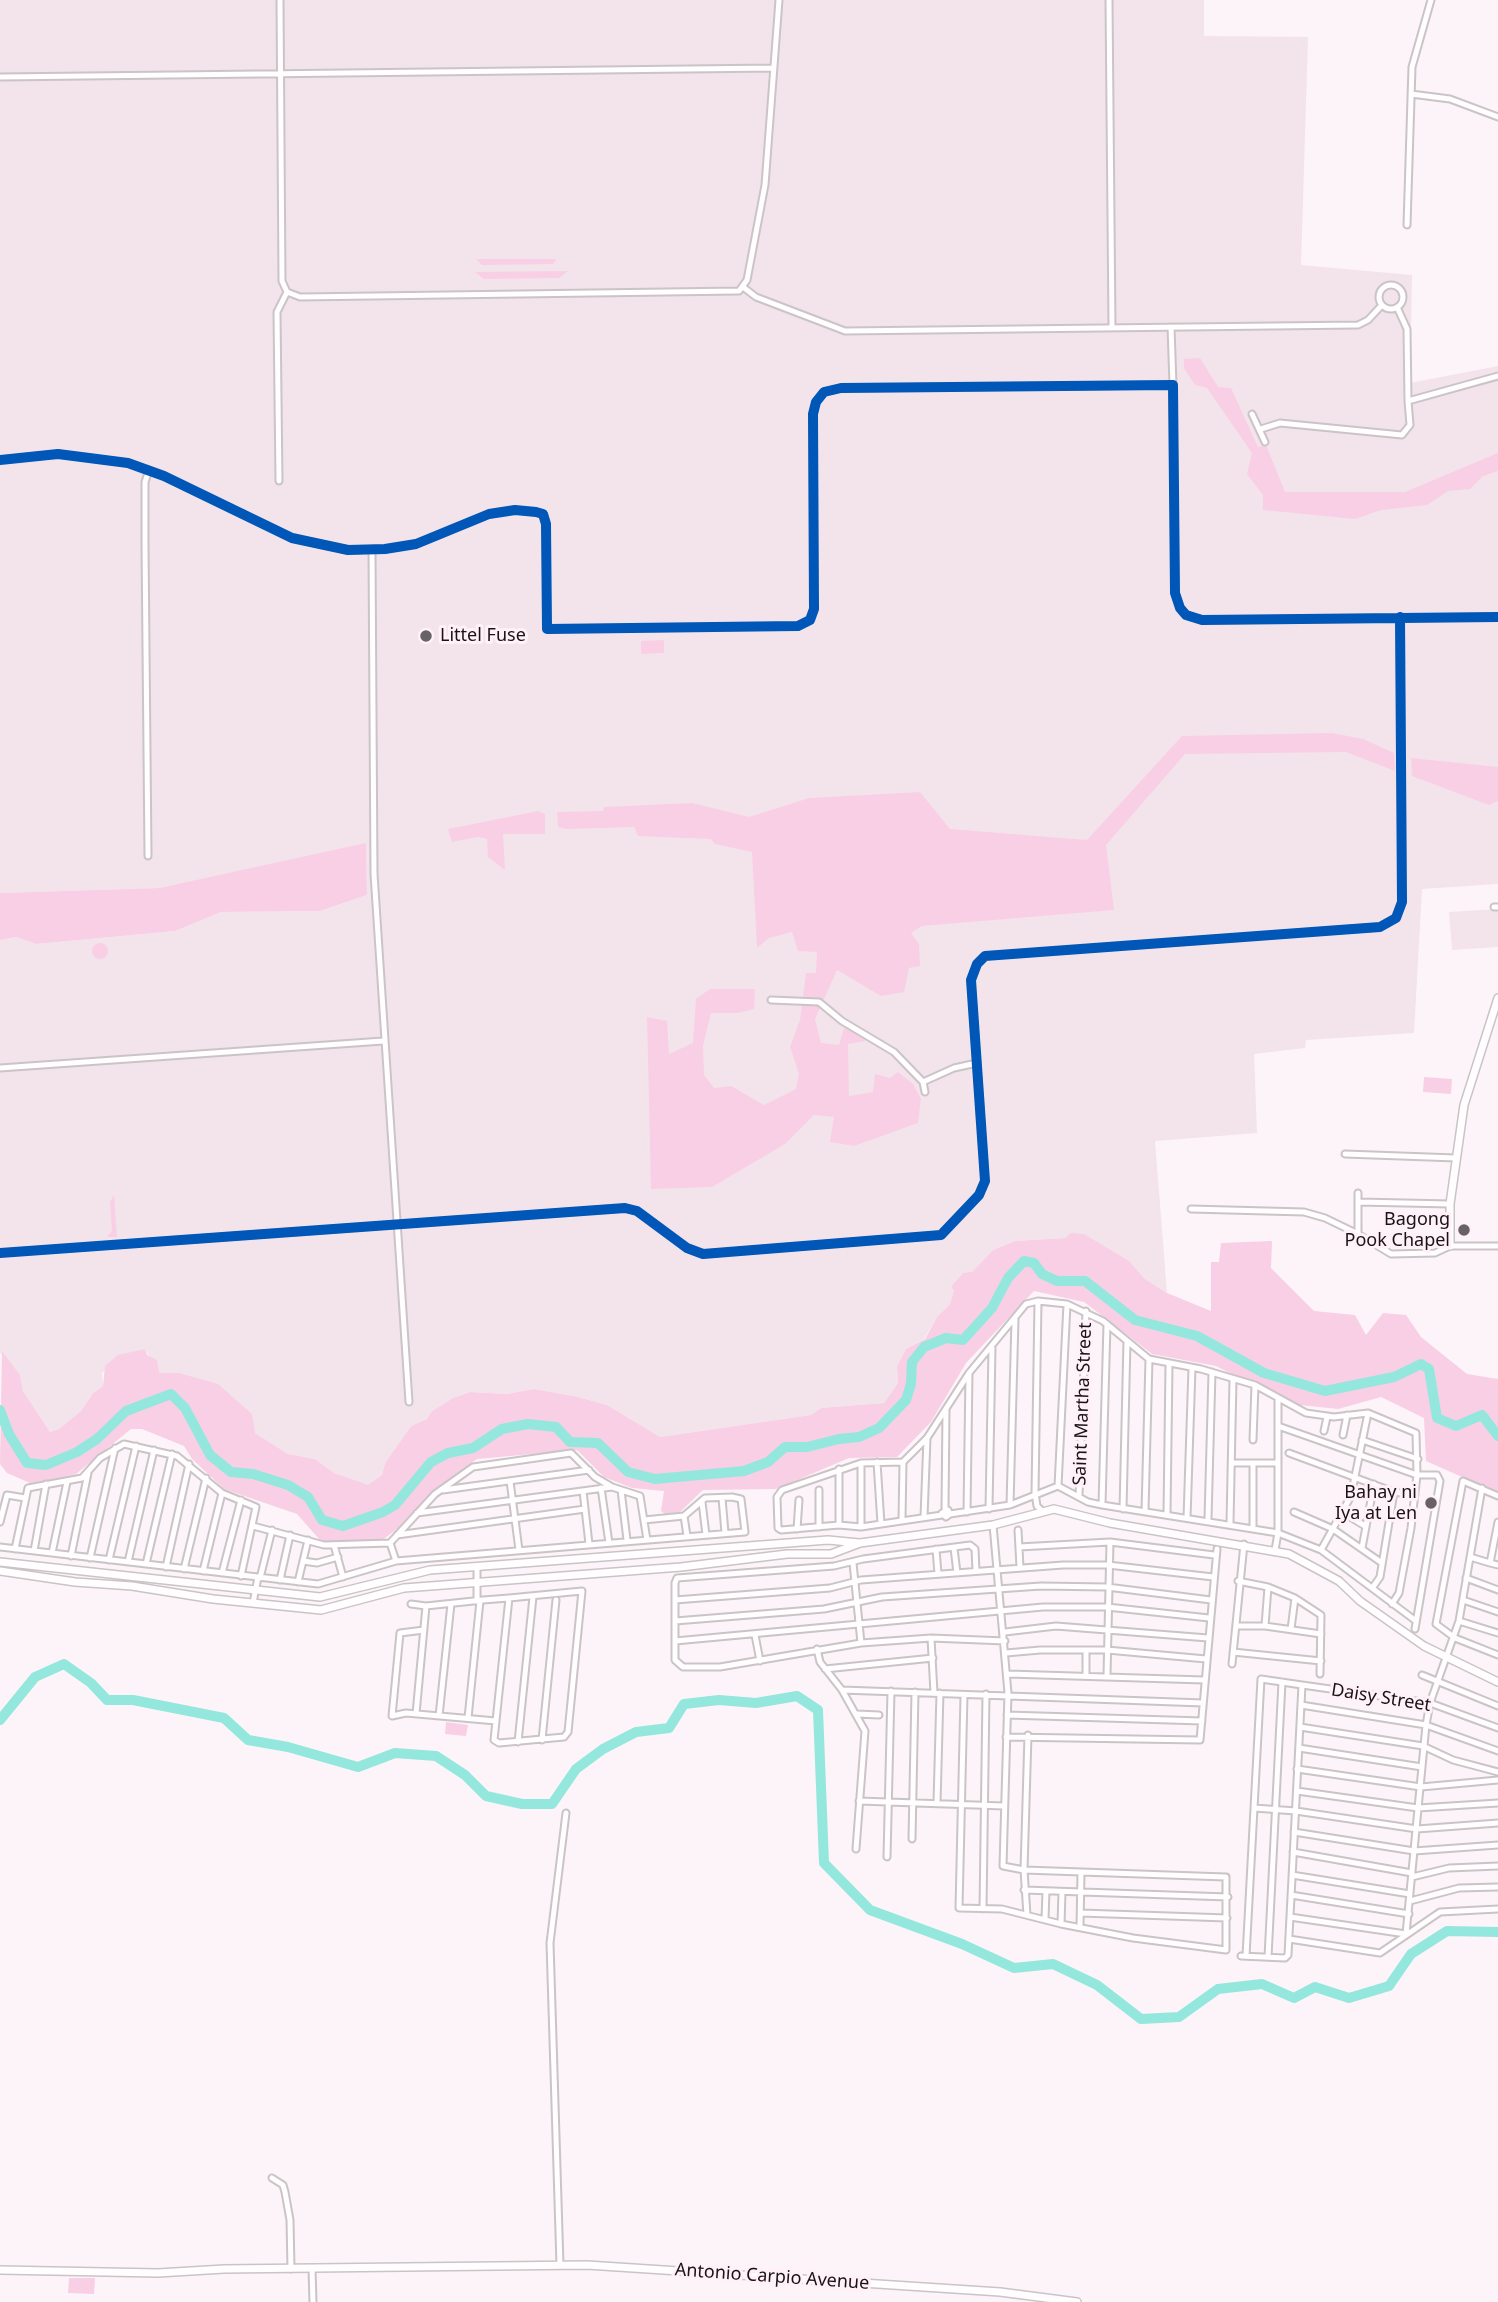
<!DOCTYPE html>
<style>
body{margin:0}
canvas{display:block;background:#fcf4f8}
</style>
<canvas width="1498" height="2302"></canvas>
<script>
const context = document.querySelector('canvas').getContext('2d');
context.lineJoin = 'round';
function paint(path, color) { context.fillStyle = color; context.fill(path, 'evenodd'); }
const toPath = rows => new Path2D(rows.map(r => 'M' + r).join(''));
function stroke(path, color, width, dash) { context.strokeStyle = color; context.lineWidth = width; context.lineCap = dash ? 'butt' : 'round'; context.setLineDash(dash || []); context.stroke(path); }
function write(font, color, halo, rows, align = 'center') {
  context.font = font + ' "Noto Sans",sans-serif'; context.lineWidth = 6; context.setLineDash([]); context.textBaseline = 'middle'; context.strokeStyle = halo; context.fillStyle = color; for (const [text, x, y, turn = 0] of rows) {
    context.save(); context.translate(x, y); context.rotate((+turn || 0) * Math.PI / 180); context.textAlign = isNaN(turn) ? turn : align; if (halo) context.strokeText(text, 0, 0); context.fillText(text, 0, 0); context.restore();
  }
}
const built = toPath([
 [0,0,1204,0,1204,36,1308,37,1301,265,1412,275,1410,383,1498,366,1498,884,1422,889,1414,1033,1306,1040,1305,1048,1254,1054,1257,1133,1155,1141,1167,1293,1145,1279,1129,1261,1065,1238,1015,1241,993,1250,972,1272,951,1287,954,1289,950,1304,937,1317,924,1339,906,1349,897,1366,898,1383,884,1403,821,1408,811,1415,660,1437,607,1405,578,1397,534,1389,507,1394,470,1392,453,1398,432,1411,427,1419,411,1426,385,1463,382,1475,368,1486,334,1473,315,1459,288,1454,255,1433,179,1373,159,1373,145,1349,111,1364,102,1373,103,1386,93,1393,81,1411,59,1429,50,1432,23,1391,20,1375,0,1353,0,940,16,937,36,944,174,931,221,912,320,911,367,895,366,844,159,888,0,893],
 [1498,909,1498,947,1452,950,1449,912]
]);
const green = toPath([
 [476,259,556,259,556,260,553,264,482,265],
 [568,271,559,278,484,279,475,272],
 [1200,358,1218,387,1231,388,1258,447,1266,445,1285,492,1405,492,1498,453,1498,471,1483,476,1470,489,1448,491,1427,505,1381,510,1355,519,1263,510,1263,495,1247,474,1252,453,1207,388,1195,385,1184,368,1184,359],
 [664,640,664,653,641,654,641,641],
 [1332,733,1363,739,1394,753,1395,771,1346,752,1185,754,1106,845,1114,910,922,926,911,933,919,944,920,966,909,968,904,992,881,996,837,970,815,1019,821,1043,839,1045,844,1028,865,1036,865,1041,848,1044,849,1096,873,1092,875,1074,890,1078,898,1072,913,1084,921,1099,918,1123,854,1146,830,1142,834,1117,814,1115,785,1144,712,1187,651,1189,647,1017,667,1021,669,1054,693,1043,696,999,710,989,755,989,754,1009,738,1013,711,1013,703,1046,704,1075,714,1088,731,1086,764,1105,796,1089,799,1074,790,1047,800,1020,806,973,816,973,817,952,798,951,792,932,769,938,757,948,752,852,715,844,711,839,638,836,634,827,566,829,558,827,557,812,603,811,604,807,692,803,749,817,809,798,920,792,950,829,1087,840,1182,736],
 [1411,758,1498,767,1498,801,1489,805,1412,776],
 [538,811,545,814,545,834,503,834,505,870,488,857,487,839,478,837,452,842,448,829],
 [366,843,367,895,320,911,221,912,175,931,36,944,16,937,0,940,0,893,159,888],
 '92 951a8 8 0 1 1 16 0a8 8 0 1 1-16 0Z',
 [1424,1077,1452,1079,1451,1094,1423,1092],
 [114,1195,117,1237,107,1237,112,1231,110,1202],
 [1071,1233,1084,1234,1129,1261,1145,1279,1167,1293,1211,1311,1211,1262,1219,1262,1221,1243,1272,1241,1271,1268,1314,1311,1355,1315,1366,1335,1383,1313,1406,1315,1421,1337,1467,1374,1498,1379,1498,1493,1426,1461,1424,1418,1381,1397,1338,1409,1290,1404,1216,1366,1152,1354,1084,1302,1034,1291,966,1363,931,1422,897,1457,849,1458,776,1489,703,1490,680,1512,665,1514,661,1511,664,1491,632,1488,604,1477,577,1450,477,1459,435,1489,402,1525,381,1541,325,1542,319,1539,297,1514,224,1489,192,1459,184,1446,142,1429,131,1429,76,1474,56,1479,30,1483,7,1473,0,1464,2,1351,20,1375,23,1391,50,1432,59,1429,81,1411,93,1393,103,1386,105,1366,118,1355,145,1349,147,1355,157,1360,159,1373,179,1373,218,1384,252,1414,255,1433,288,1454,315,1459,334,1473,368,1485,382,1475,385,1463,411,1426,427,1419,432,1411,453,1398,470,1392,507,1394,534,1389,578,1397,607,1405,660,1437,811,1415,821,1408,884,1403,898,1383,897,1366,906,1349,925,1339,937,1317,950,1304,954,1290,951,1287,963,1273,972,1272,993,1250,1015,1241,1065,1238],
 [446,1722,468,1725,466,1736,445,1734],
 [69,2278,95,2278,94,2294,68,2293]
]);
const river = toPath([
 [0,1410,9,1434,27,1463,46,1465,77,1452,97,1439,126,1411,171,1394,185,1408,210,1455,231,1472,253,1474,288,1485,308,1497,322,1520,343,1526,383,1512,395,1505,431,1462,448,1453,473,1448,502,1429,528,1424,556,1427,570,1442,598,1443,628,1472,655,1479,744,1471,768,1462,785,1447,807,1447,839,1439,859,1437,879,1428,906,1400,911,1384,912,1362,924,1347,946,1338,963,1340,992,1308,1008,1278,1024,1261,1034,1263,1042,1274,1057,1281,1085,1281,1135,1320,1197,1336,1264,1373,1325,1391,1394,1377,1421,1364,1429,1369,1437,1418,1456,1426,1482,1415,1498,1436],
 [0,1720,35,1677,64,1664,91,1683,107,1700,133,1700,224,1718,248,1740,288,1747,358,1767,395,1753,436,1756,465,1775,486,1796,522,1804,552,1804,576,1769,603,1749,636,1732,669,1728,684,1704,719,1700,756,1703,797,1696,818,1710,824,1863,870,1910,962,1944,1014,1968,1053,1964,1097,1985,1141,2019,1179,2017,1218,1989,1262,1984,1294,1998,1315,1987,1349,1998,1389,1986,1411,1954,1447,1931,1498,1932]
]);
const minor = toPath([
 [280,0,282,281,287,292,300,297,739,291,747,280,765,185,779,0],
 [1109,0,1112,327],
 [0,77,774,68],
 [1411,94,1450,99,1498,117],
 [1407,225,1412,67,1431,0],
 '1379 297a12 12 0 1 1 24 0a12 12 0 1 1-24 0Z',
 [743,287,756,297,845,331,1358,325,1368,320,1382,305],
 [1397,307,1407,329,1408,401,1498,376],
 [1171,327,1173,385],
 [1252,414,1265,442],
 [1261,429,1280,423,1402,435,1410,425,1408,401],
 [0,460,58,454,128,463,164,476,292,538,348,550,385,549,416,544,489,514,515,510,536,512,543,514,546,524,547,629,798,626,810,620,814,609,813,414,816,402,824,392,841,388,1173,385,1175,593,1180,608,1186,615,1202,620,1498,617],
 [279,481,277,312,287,292],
 [372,550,374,874,409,1402],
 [148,856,145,543,145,482,149,470],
 [1494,907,1498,907],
 [771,1000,819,1002,842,1021,894,1052,923,1082,925,1092],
 [0,1068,383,1041],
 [923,1082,954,1068,977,1063],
 [1345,1154,1456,1158],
 [1359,1202,1450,1204],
 [1191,1209,1304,1212,1325,1218,1358,1234,1358,1193],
 [1358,1234,1391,1254,1435,1253,1450,1246,1498,1246],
 [0,1253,625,1208,637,1211,687,1248,703,1254,941,1235,979,1195,985,1181,971,980,977,964,985,956,1380,927,1396,918,1402,902,1400,617],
 [1038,1301,1035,1493,1037,1506,1042,1511],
 [1278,1426,1417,1475,1437,1475,1440,1481,1415,1629],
 [1324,1431,1327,1417],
 [1343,1435,1347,1415],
 [1253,1440,1255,1385],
 [1362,1440,1418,1459],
 [1289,1453,1394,1492,1415,1495],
 [877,1462,881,1524],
 [1232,1463,1277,1463],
 [510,1481,519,1550],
 [1058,1486,1067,1304],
 [601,1488,609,1543],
 [443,1490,589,1470],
 [621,1490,627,1540],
 [819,1490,819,1527],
 [583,1491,589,1544],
 [1079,1496,1086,1311],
 [1498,1496,1463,1481,1436,1624,1455,1638,1498,1655],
 [722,1498,725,1533],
 [702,1502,706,1535],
 [1010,1505,1015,1319],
 [1102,1505,1107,1324],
 [945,1509,946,1409],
 [989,1509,992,1348],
 [1123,1509,1127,1341],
 [1145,1511,1149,1359],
 [967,1512,969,1373],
 [1294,1512,1333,1529,1382,1563],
 [1342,1512,1365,1526],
 [417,1513,612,1487],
 [950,1514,948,1510,942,1513,946,1517,950,1514,1010,1505,1058,1486,1088,1502,1102,1505,1278,1533,1321,1550,1416,1621],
 [1167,1514,1169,1365],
 [942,1515,861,1527,839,1525,781,1530,778,1528,777,1497,782,1490,861,1463,903,1462,927,1438,969,1373,1026,1304,1038,1301,1067,1304,1103,1321,1149,1359,1201,1369,1255,1385,1306,1413,1334,1417,1368,1413,1416,1433,1417,1475,1411,1528,1399,1593,1392,1604],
 [684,1516,687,1536],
 [924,1517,927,1438],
 [1187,1518,1192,1368],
 [1208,1519,1212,1372],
 [902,1520,903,1462],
 [0,1522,7,1495,25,1498],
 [1498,1522,1490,1563,1498,1565],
 [1230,1523,1233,1379],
 [839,1525,839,1469],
 [993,1525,1008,1693,1003,1866,1024,1870,1226,1877,1226,1950,1133,1938,1061,1924,1062,1892],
 [253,1526,324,1545,390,1543,435,1494,473,1467,571,1453,595,1477,612,1487,640,1496,647,1540],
 [861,1527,861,1463],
 [1253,1528,1253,1464],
 [797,1529,799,1500],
 [1018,1530,1020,1567],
 [397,1535,585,1509],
 [390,1543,396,1561],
 [334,1545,343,1577],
 [0,1547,318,1584,396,1561,745,1532,741,1499,732,1497,705,1498,684,1516,644,1520],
 [1019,1547,1110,1542,1214,1555],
 [954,1548,957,1573],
 [1362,1548,1374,1484],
 [15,1549,28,1488,82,1478,100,1458,124,1444,177,1456,222,1493,256,1507,241,1576],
 [936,1549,938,1574],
 [1275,1550,1278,1533,1278,1398],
 [1321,1550,1351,1496,1368,1413],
 [34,1551,46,1484],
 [52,1553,67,1482],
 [71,1556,88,1473],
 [1470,1557,1490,1563],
 [90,1558,115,1448],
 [109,1560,136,1446],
 [303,1561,317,1563,338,1557],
 [128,1562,154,1450],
 [853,1563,861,1643],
 [146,1564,172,1454],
 [166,1567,189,1464],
 [477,1568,477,1601],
 [184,1569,206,1478],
 [203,1571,222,1493],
 [976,1571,975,1549,970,1545,863,1559,834,1566,677,1578,675,1583,675,1660,683,1667,720,1667,861,1643,931,1638,1005,1641],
 [222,1573,241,1500],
 [260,1578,272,1530],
 [1466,1578,1498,1590],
 [280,1580,290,1535],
 [1238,1581,1268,1587,1295,1598,1321,1615,1320,1674],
 [298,1582,308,1540],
 [1373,1587,1380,1577,1394,1492],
 [675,1600,830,1588,861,1580,1063,1565,1108,1565,1213,1577],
 [1463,1600,1498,1612],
 [253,1603,258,1577],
 [411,1604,426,1606,483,1600,509,1598,582,1591,568,1732,564,1737,499,1743,494,1740,509,1598],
 [675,1621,824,1609,882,1597,1041,1586,1107,1587,1211,1600],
 [1459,1621,1498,1633],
 [1236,1626,1265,1626,1321,1634],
 [1265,1626,1268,1587],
 [1291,1629,1295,1598],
 [424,1630,400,1633,392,1716,406,1713,496,1721],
 [1005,1632,1056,1626,1208,1638],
 [755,1635,760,1661],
 [931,1638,934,1693],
 [675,1641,1043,1607,1107,1607,1209,1618],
 [817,1649,820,1662,842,1690,865,1731,856,1849],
 [1233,1652,1321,1661],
 [1006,1653,1040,1650,1107,1650,1206,1659],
 [1232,1664,1244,1544],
 [825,1669,933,1658],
 [1008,1674,1204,1680],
 [1422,1675,1498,1706],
 [1086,1676,1086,1650],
 [1107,1676,1110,1542],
 [1302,1685,1430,1703,1498,1728],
 [842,1690,1203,1703],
 [964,1695,959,1908,1002,1909,1061,1924],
 [1301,1705,1426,1725,1498,1751],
 [416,1714,426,1606],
 [857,1714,879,1715],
 [1007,1715,1202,1721],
 [439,1716,451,1604],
 [468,1718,480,1601],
 [1300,1727,1423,1746,1453,1760,1498,1772],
 [1006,1737,1200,1740,1217,1549],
 [542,1740,556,1600],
 [518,1742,533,1597],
 [1299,1748,1422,1767],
 [1297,1769,1421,1787,1498,1780],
 [1297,1791,1418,1808,1498,1803],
 [859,1801,1004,1806],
 [937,1803,940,1693],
 [1254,1808,1296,1811,1417,1829,1498,1823],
 [1294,1832,1414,1851,1498,1845],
 [912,1839,915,1692],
 [1293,1852,1412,1873],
 [887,1857,891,1691],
 [1292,1875,1410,1894],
 [1412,1877,1449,1868,1498,1866],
 [1024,1890,1228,1897],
 [1291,1895,1409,1914],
 [1410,1901,1459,1888,1498,1887],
 [983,1909,986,1694],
 [1081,1913,1227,1918],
 [1027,1915,1024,1870,1028,1735],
 [1290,1917,1406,1934,1426,1725,1430,1703,1459,1621,1482,1488],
 [1045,1919,1046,1891],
 [1080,1927,1081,1872],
 [1289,1939,1380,1953,1440,1912,1498,1909],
 [1241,1956,1285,1958,1288,1955,1302,1685,1261,1679,1246,1956],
 [1268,1957,1282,1682],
 [272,2178,283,2185,285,2192,290,2220,291,2269],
 [560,2265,550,1943,566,1813],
 [312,2269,313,2302]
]);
const tertiary = toPath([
 [1450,1246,1450,1204,1464,1105,1498,998],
 [0,1562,320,1597,430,1570,828,1540,859,1543],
 [0,1571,75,1582,132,1586,213,1599,321,1610,404,1588,681,1567,787,1554,831,1554,860,1543,993,1525,1054,1509,1110,1523,1289,1554,1339,1581,1360,1601,1424,1646,1498,1682],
 [0,2270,158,2273,224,2269,587,2265,1000,2292,1077,2302]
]);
const cycleway = toPath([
 [0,460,58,454,128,463,164,476,292,538,348,550,385,549,416,544,489,514,515,510,536,512,543,514,546,524,547,629,798,626,810,620,814,609,813,414,816,402,824,392,841,388,1173,385,1175,593,1180,608,1186,615,1202,620,1498,617],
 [0,1253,625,1208,637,1211,687,1248,703,1254,941,1235,979,1195,985,1181,971,980,977,964,985,956,1380,927,1396,918,1402,902,1400,617]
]);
const markers = [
 [426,636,7,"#686264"],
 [1464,1230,7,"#686264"],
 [1431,1503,7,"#686264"]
];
const poiNames = [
 ["Littel Fuse",440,636,"left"],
 ["Bagong",1450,1220],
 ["Pook Chapel",1450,1241],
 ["Bahay ni",1417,1493],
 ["Iya at Len",1417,1514]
];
const streetNames = [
 ["Saint Martha Street",1083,1404,-88],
 ["Daisy Street",1381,1698,9],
 ["Antonio Carpio Avenue",772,2277,4]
];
paint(built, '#f3e4eb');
paint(green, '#f9cfe5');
stroke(river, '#94e7dc', 10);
stroke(minor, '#cac4c7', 9);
stroke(tertiary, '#cac4c7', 10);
stroke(minor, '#fffdfe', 5);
stroke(tertiary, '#fffdfe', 7);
stroke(cycleway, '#0057b8', 10);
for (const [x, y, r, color] of markers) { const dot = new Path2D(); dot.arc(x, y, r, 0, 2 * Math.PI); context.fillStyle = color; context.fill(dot); stroke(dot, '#fff1f7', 2.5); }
write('18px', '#181315', '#fff1f7', poiNames, 'right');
write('18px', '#181315', '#fff1f7', streetNames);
</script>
